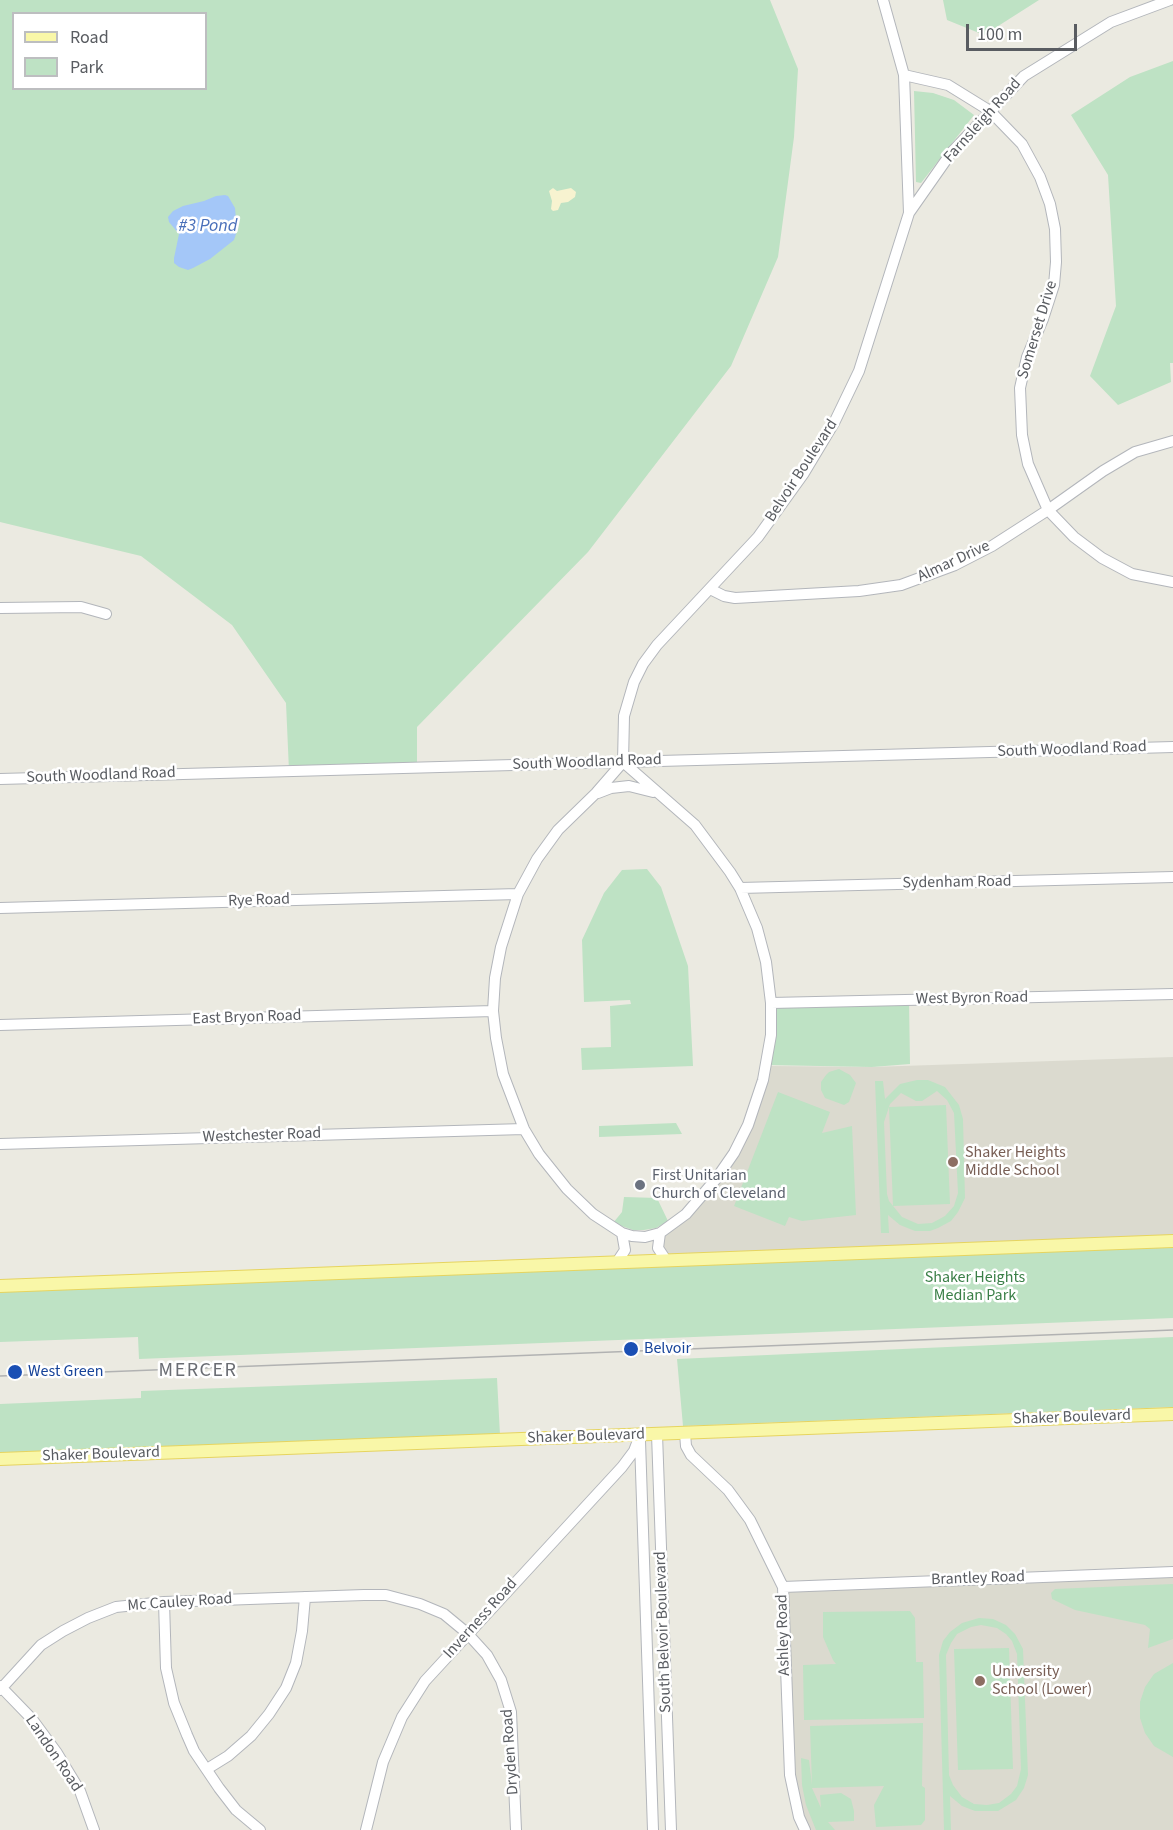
<!DOCTYPE html>
<style>
body{margin:0}
#map{position:relative;width:1173px;height:1830px;overflow:hidden;background:#ebeae1;font-family:"Source Sans 3",sans-serif}
canvas{display:block}
.legend{position:absolute;left:12px;top:12px;width:195px;height:78px;box-sizing:border-box;background:#fff;border:2px solid #bdbec0;margin:0;padding:8px 10px;list-style:none;font-size:18px;color:#595c61}
.legend li{display:flex;align-items:center;gap:12px;height:30px}
.legend b{width:30px;border:2px solid #bdbec0}
.scale{position:absolute;left:966px;top:24px;width:111px;height:27px;box-sizing:border-box;border:3px solid #595c61;border-top:0;padding-left:8px;font-size:18px;line-height:21px;white-space:nowrap;color:#595c61;-webkit-text-stroke:4px #fff;paint-order:stroke}
</style>
<div id="map">
<canvas width="1173" height="1830"></canvas>
<ul class="legend">
<li><b style="height:8px;background:#f9f7a8"></b>Road</li>
<li><b style="height:16px;background:#bee2c4"></b>Park</li>
</ul>
<div class="scale">100 m</div>
</div>
<script>
const context = document.querySelector('canvas').getContext('2d');
context.lineJoin = 'round';
function paint(path, color) { context.fillStyle = color; context.fill(path, 'evenodd'); }
const toPath = rows => new Path2D(rows.map(r => 'M' + r).join(''));
function stroke(path, color, width, dash) { context.strokeStyle = color; context.lineWidth = width; context.lineCap = dash ? 'butt' : 'round'; context.setLineDash(dash || []); context.stroke(path); }
function write(font, color, halo, rows, align = 'center') {
  context.font = font + ' "Source Sans 3",sans-serif'; context.lineWidth = 5; context.setLineDash([]); context.textBaseline = 'middle'; context.strokeStyle = halo; context.fillStyle = color; for (const [text, x, y, turn = 0] of rows) {
    context.save(); context.translate(x, y); context.rotate((+turn || 0) * Math.PI / 180); context.textAlign = isNaN(turn) ? turn : align; if (halo) context.strokeText(text, 0, 0); context.fillText(text, 0, 0); context.restore();
  }
}
const education = toPath([
 [1173,1057,1173,1237,669,1256,664,1249,662,1242,665,1236,683,1222,714,1189,770,1066,872,1067],
 [1173,1572,1173,1830,805,1830,793,1795,783,1587]
]);
const green = toPath([
 [0,0,770,0,798,69,794,137,778,257,731,366,588,552,417,727,417,768,289,771,286,703,232,625,141,556,0,522],
 [14,14,206,14,206,88,14,88],
 [943,0,1039,0,984,35,947,20],
 [1173,61,1173,363,1170,363,1171,382,1118,405,1090,376,1116,306,1108,175,1071,115,1130,77],
 [914,91,933,93,954,100,974,115,921,183,916,182],
 [647,869,661,887,688,966,693,1066,582,1070,581,1048,611,1047,610,1006,631,1004,630,1000,584,1002,582,940,604,893,622,870],
 [909,1000,910,1064,872,1067,767,1065,771,1003],
 [839,1069,850,1075,856,1083,849,1102,844,1105,825,1098,821,1090,821,1082,826,1075,829,1072],
 [917,1080,928,1080,945,1087,959,1105,963,1119,965,1198,958,1212,951,1221,938,1228,930,1231,915,1231,900,1225,888,1215,889,1233,881,1233,875,1081,883,1081,885,1099,900,1084],
 [937,1091,947,1100,954,1113,958,1193,954,1206,945,1216,932,1223,918,1224,902,1217,889,1201,887,1194,884,1122,890,1104,901,1093,916,1101,922,1101],
 [778,1092,830,1112,822,1133,852,1126,856,1215,802,1221,789,1217,785,1226,734,1206],
 [946,1105,950,1204,893,1206,889,1107],
 [676,1123,682,1134,599,1137,599,1126],
 [624,1197,657,1198,668,1221,656,1228,644,1230,633,1230,613,1223,622,1212],
 [1173,1241,1173,1318,139,1359,138,1337,0,1342,0,1286],
 [1173,1337,1173,1407,683,1426,677,1359],
 [497,1378,500,1435,0,1455,0,1404,141,1398,141,1391],
 [1173,1584,1173,1639,1148,1648,1150,1629,1145,1625,1075,1610,1052,1599,1051,1593,1055,1589],
 [910,1611,915,1618,916,1662,923,1662,924,1718,804,1720,803,1665,836,1664,833,1660,823,1637,823,1612],
 [979,1618,993,1619,1006,1625,1015,1634,1023,1649,1028,1775,1024,1788,1016,1800,998,1811,975,1811,962,1806,950,1796,951,1830,944,1830,939,1655,943,1641,950,1632,962,1623],
 [981,1625,997,1628,1006,1634,1012,1641,1017,1654,1021,1769,1017,1786,1011,1794,999,1803,987,1805,974,1804,962,1797,953,1785,949,1775,946,1655,951,1643,957,1634,971,1627],
 [1009,1648,1013,1769,958,1770,954,1649],
 [1173,1663,1173,1757,1154,1746,1145,1733,1140,1718,1140,1702,1145,1687,1154,1674],
 [923,1723,922,1786,925,1788,925,1820,921,1825,876,1827,874,1805,884,1786,812,1788,821,1808,820,1795,841,1793,851,1799,854,1811,854,1821,828,1822,835,1830,816,1830,806,1805,802,1785,801,1758,809,1760,812,1785,810,1726]
]);
const sand = toPath([
 [553,188,557,191,571,188,576,192,575,197,568,202,561,203,558,210,553,211,551,209,552,201,549,191]
]);
const water = toPath([
 [225,195,228,196,235,208,237,231,234,240,210,259,193,268,188,270,179,267,174,263,174,258,179,234,169,222,168,217,173,211,183,206,204,201,216,196]
]);
const minor = toPath([
 [904,75,948,85,990,111,1022,144,1040,177,1050,204,1055,229,1056,262,1054,285,1043,319,1027,357,1020,388,1022,435,1028,464,1048,510,1074,537,1102,558,1132,574,1173,582],
 [909,213,951,153,1024,76,1111,22,1170,0],
 [710,589,724,596,735,598,859,591,901,585,955,565,992,546,1048,510,1103,471,1135,452,1173,441],
 [0,608,81,607,106,614],
 [623,762,695,825,730,872,740,888,757,928,766,962,771,1003,771,1035,763,1080,748,1125,734,1153,716,1179,686,1214,660,1233,645,1237,632,1236,622,1233,593,1214,567,1189,539,1154,524,1129,503,1074,496,1038,493,1011,495,978,501,947,518,894,537,859,558,830,596,793,623,762],
 [623,762,624,716,634,682,643,664,657,645,758,537,804,473,834,423,859,371,909,213,904,75,883,0],
 [0,779,1173,747],
 [598,793,611,788,629,786,653,792],
 [740,888,1173,877],
 [0,908,518,894],
 [771,1003,1173,994],
 [0,1025,493,1011],
 [0,1144,524,1129],
 [660,1233,658,1248,666,1260],
 [617,1262,625,1250,622,1233],
 [685,1433,686,1446,691,1455,728,1490,750,1520,783,1587,790,1775,799,1817,805,1830],
 [657,1434,671,1830],
 [640,1441,653,1830],
 [783,1587,1173,1572],
 [164,1602,166,1668,174,1703,187,1735,194,1751,219,1788,236,1810,260,1830],
 [0,1686,32,1719,57,1753,80,1791,94,1830],
 [0,1690,41,1645,63,1631,88,1618,116,1607,164,1602,364,1595,386,1595,420,1604,444,1614,467,1633,487,1655,501,1680,511,1712,516,1830],
 [207,1769,228,1756,251,1736,269,1714,286,1688,296,1663,302,1631,305,1597],
 [366,1830,383,1762,402,1717,425,1681,622,1467,634,1451,640,1435]
]);
const major = toPath([
 [0,1286,1173,1241],
 [0,1459,1173,1414]
]);
const tram = toPath([
 [0,1376,1173,1330]
]);
const markers = [
 [953,1162,6,"#8d6e63"],
 [640,1185,6,"#6b7280"],
 [631,1349,8,"#1a4fb4"],
 [15,1372,8,"#1a4fb4"],
 [980,1681,6,"#8d6e63"]
];
const streetNames = [
 ["Farnsleigh Road",983,121,-48],
 ["Somerset Drive",1038,330,-73],
 ["Belvoir Boulevard",802,471,-57],
 ["Almar Drive",954,562,-25],
 ["South Woodland Road",1072,750,-2],
 ["South Woodland Road",587,763,-2],
 ["South Woodland Road",101,776,-2],
 ["Sydenham Road",957,883,-1],
 ["Rye Road",259,901,-2],
 ["West Byron Road",972,999,-1],
 ["East Bryon Road",247,1018,-2],
 ["Westchester Road",262,1136,-2],
 ["Shaker Boulevard",1072,1418,-2],
 ["Shaker Boulevard",586,1437,-2],
 ["Shaker Boulevard",101,1455,-2],
 ["Brantley Road",978,1579,-2],
 ["Mc Cauley Road",180,1603,-4],
 ["Inverness Road",481,1619,-48],
 ["South Belvoir Boulevard",664,1632,-92],
 ["Ashley Road",784,1635,-92],
 ["Dryden Road",511,1752,-94],
 ["Landon Road",53,1754,56]
];
const educationNames = [
 ["Shaker Heights",965,1153],
 ["Middle School",965,1171],
 ["University",992,1672],
 ["School (Lower)",992,1690]
];
const worshipNames = [
 ["First Unitarian",652,1176],
 ["Church of Cleveland",652,1194]
];
const parkNames = [
 ["Shaker Heights",975,1278],
 ["Median Park",975,1296]
];
const transitNames = [
 ["Belvoir",644,1349],
 ["West Green",28,1372]
];
const waterNames = [
 ["#3 Pond",208,227]
];
const quarterNames = [
 ["MERCER",198,1372]
];
paint(education, '#dbdacf');
paint(green, '#bee2c4');
paint(sand, '#f7f3d0');
paint(water, '#a4c7f8');
stroke(minor, '#b3b6bb', 12);
stroke(major, '#e6d45f', 14);
stroke(minor, '#fff', 10);
stroke(major, '#f9f7a8', 12);
stroke(tram, '#b1b2b2', 1.5);
for (const [x, y, r, color] of markers) { const dot = new Path2D(); dot.arc(x, y, r, 0, 2 * Math.PI); context.fillStyle = color; context.fill(dot); stroke(dot, '#fff', 2); }
write('16px', '#595c61', '#fff', streetNames);
write('16px', '#785e54', '#fff', educationNames, 'left');
write('16px', '#5b616d', '#fff', worshipNames, 'left');
write('16px', '#3a7f47', '#fff', parkNames);
write('16px', '#164399', '#fff', transitNames, 'left');
write('italic 18px', '#496fb9', '#fff', waterNames);
context.letterSpacing = '1.5px';
write('20px', '#6a6d73', '#fff', quarterNames);
context.letterSpacing = '0px';
</script>
